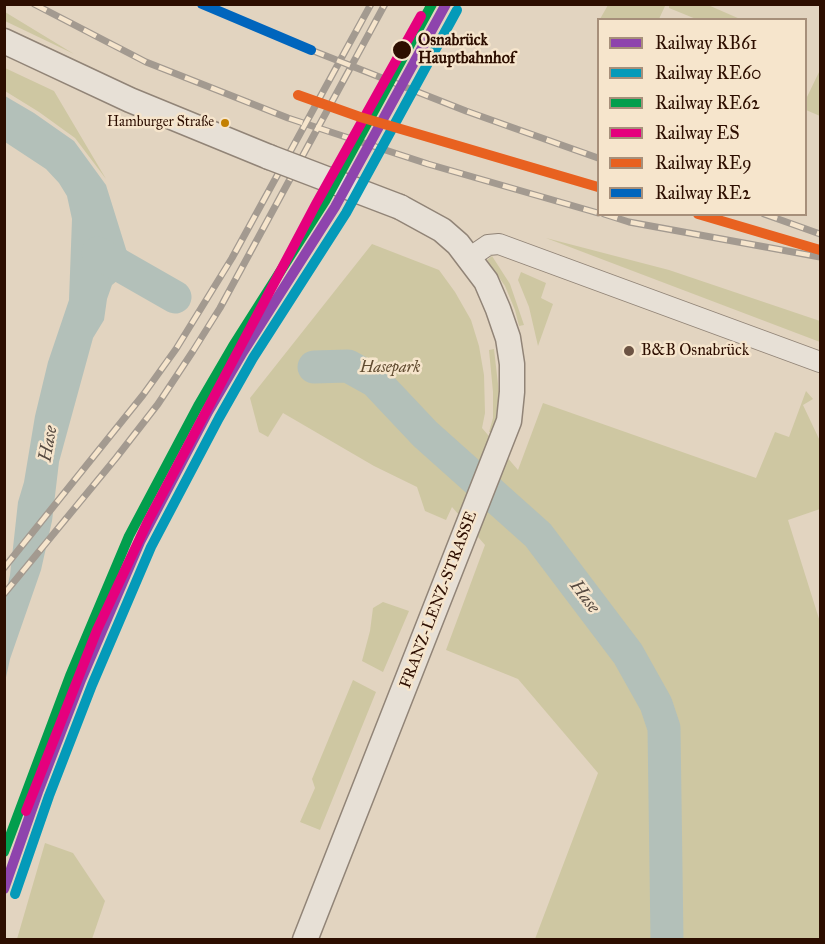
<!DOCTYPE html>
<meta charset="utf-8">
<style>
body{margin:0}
#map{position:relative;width:825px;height:944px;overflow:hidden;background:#e2d4c0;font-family:"IM FELL Great Primer",serif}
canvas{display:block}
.frame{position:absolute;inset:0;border:6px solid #2d0e00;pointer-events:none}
.legend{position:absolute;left:597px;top:18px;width:210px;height:198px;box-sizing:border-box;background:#f6e5cc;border:2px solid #a68f7a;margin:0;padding:8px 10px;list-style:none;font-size:18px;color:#2d0e00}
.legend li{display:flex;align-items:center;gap:12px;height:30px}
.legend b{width:30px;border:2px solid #a68f7a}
</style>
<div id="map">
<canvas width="825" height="944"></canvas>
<div class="frame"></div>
<ul class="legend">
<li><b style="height:8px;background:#8e44ad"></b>Railway RB61</li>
<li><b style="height:8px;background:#049ab9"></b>Railway RE60</li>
<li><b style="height:8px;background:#029e4d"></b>Railway RE62</li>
<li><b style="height:8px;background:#e5007d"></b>Railway ES</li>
<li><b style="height:8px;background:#e86120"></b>Railway RE9</li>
<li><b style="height:8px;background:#0065bd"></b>Railway RE2</li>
</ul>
</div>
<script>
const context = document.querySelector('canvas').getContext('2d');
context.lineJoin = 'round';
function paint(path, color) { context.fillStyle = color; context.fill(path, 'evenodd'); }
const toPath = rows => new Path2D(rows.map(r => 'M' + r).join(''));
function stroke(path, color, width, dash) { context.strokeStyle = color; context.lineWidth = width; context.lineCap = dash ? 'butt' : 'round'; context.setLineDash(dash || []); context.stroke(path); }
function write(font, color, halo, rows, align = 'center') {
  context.font = font + ' "IM FELL Great Primer",serif'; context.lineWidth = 5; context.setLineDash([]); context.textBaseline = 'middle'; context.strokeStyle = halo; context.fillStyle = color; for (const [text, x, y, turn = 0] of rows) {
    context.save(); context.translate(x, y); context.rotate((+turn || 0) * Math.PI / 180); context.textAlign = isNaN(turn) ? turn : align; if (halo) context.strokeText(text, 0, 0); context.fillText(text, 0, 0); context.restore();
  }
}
const green = toPath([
 [658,5,665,6,659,19,600,19,608,5],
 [669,5,708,5,740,19,696,19,669,8],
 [4,12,5,12,74,54,5,21],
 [5,68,54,91,106,179,75,138,39,112,5,91],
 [820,70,820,116,806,110,806,99],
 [546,238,669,270,820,321,820,342],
 [372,244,439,270,455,292,471,320,479,346,484,375,485,413,482,428,518,470,543,403,756,478,775,432,789,437,806,391,813,399,803,405,820,441,820,509,788,520,820,622,820,939,535,939,598,773,518,679,446,650,485,545,452,507,446,520,425,511,417,487,374,466,283,413,268,437,259,432,250,398],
 [492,256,510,284,524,325,519,326,515,310,505,286,487,260],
 [521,272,546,283,541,298,553,304,538,346,529,307,518,280],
 [494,349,499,393,494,434,489,432,493,418,493,392,489,350],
 [383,602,409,611,383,672,362,661,370,631,373,608],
 [353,680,376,692,320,830,300,822,315,788,312,779],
 [45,843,73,853,105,901,92,939,17,939]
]);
const water = toPath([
 [5,96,34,113,74,141,106,185,130,262,138,270,138,276,133,280,118,280,112,285,107,299,104,320,93,338,59,462,52,521,41,570,10,659,5,682,5,597,10,575,18,502,24,482,35,416,48,362,69,300,72,219,67,196,59,183,46,169,5,142]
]);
const river = toPath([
 [98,253,175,297],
 [314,367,348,366,375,381,425,434,538,535,628,654,656,704,664,728,667,940]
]);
const minor = toPath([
 [469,258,488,245,499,244,820,362]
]);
const tertiary = toPath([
 [4,41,130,100,269,157],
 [305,940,509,421,512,392,512,364,508,338,498,309,486,281,458,244,442,230,400,207]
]);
const rail = toPath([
 [34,4,146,62,288,118,428,164,598,213],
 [311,50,466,111,598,158],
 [604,214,629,222,820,257],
 [764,214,820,234],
 [4,568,143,395,176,349,232,258,371,4],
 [4,594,116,458,158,404,193,351,220,308,385,4]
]);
const tertiaryBridge = toPath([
 [269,157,400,207]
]);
const rail1 = toPath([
 [4,889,38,792,81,680,140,542,208,412,243,352,335,207,446,4]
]);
const rail2 = toPath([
 [15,894,49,796,92,685,151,547,219,418,253,358,346,213,457,10]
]);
const rail3 = toPath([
 [4,852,70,676,129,536,198,406,233,346,325,201,432,4]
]);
const rail4 = toPath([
 [26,811,97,630,148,521,316,204,421,16]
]);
const rail5 = toPath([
 [298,95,360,117,598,187],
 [698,214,820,250]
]);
const rail6 = toPath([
 [202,4,311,50]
]);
const markers = [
 [402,50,10,"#2d0e00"],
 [225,123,5,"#c48000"],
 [629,351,6,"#6c5343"]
];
const busNames = [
 ["Hamburger Straße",214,123]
];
const stopNames = [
 ["Osnabrück",418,41],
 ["Hauptbahnhof",418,59]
];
const poiNames = [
 ["B&B Osnabrück",641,351]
];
const parkNames = [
 ["Hasepark",390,368]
];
const streetNames = [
 ["FRANZ-LENZ-STRASSE",439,600,-69]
];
const waterNames = [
 ["Hase",49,444,-80],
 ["Hase",584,597,53]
];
paint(green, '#cec7a2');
paint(water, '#b3c0b9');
stroke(river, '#b3c0b9', 33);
stroke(minor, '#918477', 22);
stroke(tertiary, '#918477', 27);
stroke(minor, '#e7e0d6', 20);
stroke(tertiary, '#e7e0d6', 24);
stroke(rail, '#a39a90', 7);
stroke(rail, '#f6e5cc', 4.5, [14]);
stroke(tertiaryBridge, '#918477', 27, []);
stroke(tertiaryBridge, '#e7e0d6', 24);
stroke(rail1, '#8e44ad', 10);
stroke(rail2, '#049ab9', 10);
stroke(rail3, '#029e4d', 10);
stroke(rail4, '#e5007d', 10);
stroke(rail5, '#e86120', 10);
stroke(rail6, '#0065bd', 10);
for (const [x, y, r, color] of markers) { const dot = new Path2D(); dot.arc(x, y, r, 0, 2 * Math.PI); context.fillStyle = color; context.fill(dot); stroke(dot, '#f6e5cc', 2); }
write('14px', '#2d0e00', '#f6e5cc', busNames, 'right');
write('bold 16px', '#2d0e00', '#f6e5cc', stopNames, 'left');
write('16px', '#2d0e00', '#f6e5cc', poiNames, 'left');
write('italic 16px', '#604b30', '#f6e5cc', parkNames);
write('16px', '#2d0e00', '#f6e5cc', streetNames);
write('italic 18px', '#554940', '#f6e5cc', waterNames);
</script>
